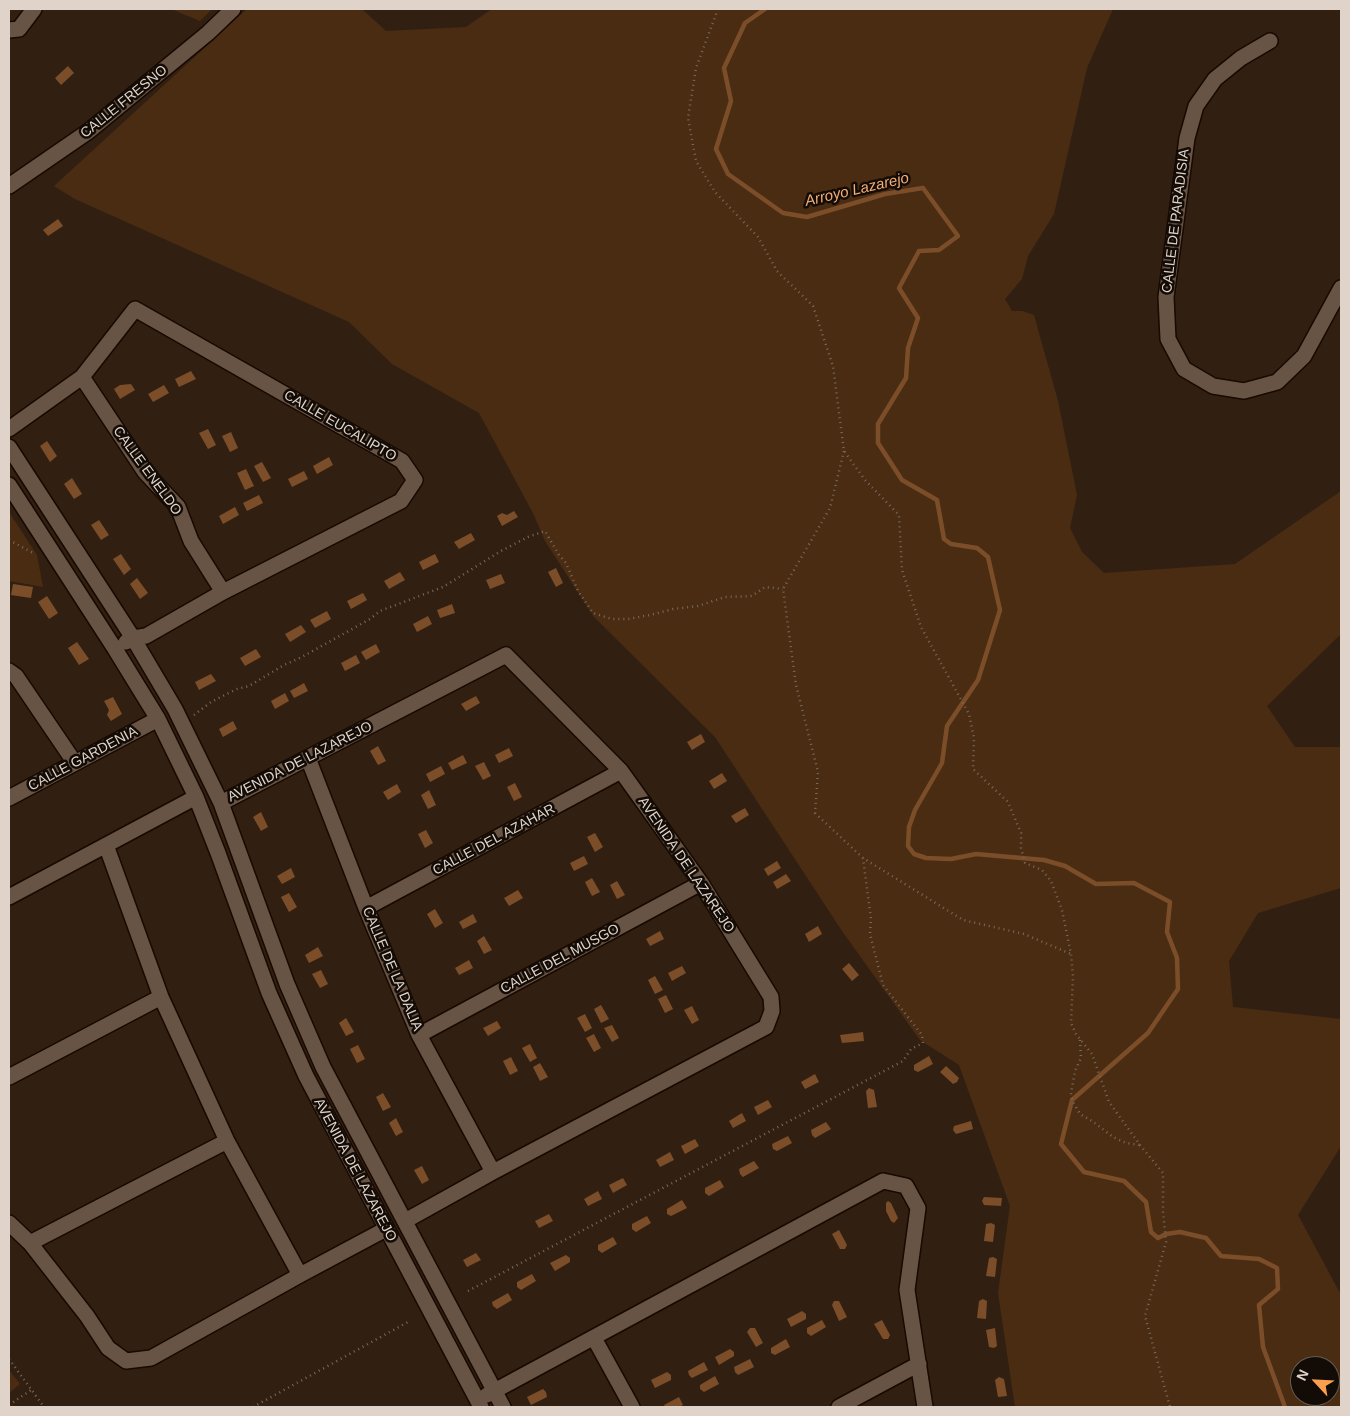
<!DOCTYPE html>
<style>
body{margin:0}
#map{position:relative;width:1350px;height:1416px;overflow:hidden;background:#312012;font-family:Helvetica,sans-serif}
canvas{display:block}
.frame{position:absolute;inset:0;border:10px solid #dfd3ca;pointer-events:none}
.north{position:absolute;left:1290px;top:1356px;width:50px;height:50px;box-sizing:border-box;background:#130c06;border:1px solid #655c54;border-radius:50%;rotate:295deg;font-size:14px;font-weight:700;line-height:20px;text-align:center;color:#dfd3ca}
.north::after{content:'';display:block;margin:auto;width:18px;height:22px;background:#fa9f4f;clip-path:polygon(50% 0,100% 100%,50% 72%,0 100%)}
</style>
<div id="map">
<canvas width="1350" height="1416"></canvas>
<div class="frame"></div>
<div class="north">N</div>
</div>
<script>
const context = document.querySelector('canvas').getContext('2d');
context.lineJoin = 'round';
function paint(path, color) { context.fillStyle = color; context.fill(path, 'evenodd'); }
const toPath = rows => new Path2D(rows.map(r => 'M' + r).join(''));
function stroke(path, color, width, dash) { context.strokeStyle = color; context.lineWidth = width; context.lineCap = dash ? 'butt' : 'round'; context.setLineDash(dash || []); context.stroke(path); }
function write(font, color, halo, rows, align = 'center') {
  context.font = font + ' Helvetica,sans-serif'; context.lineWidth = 5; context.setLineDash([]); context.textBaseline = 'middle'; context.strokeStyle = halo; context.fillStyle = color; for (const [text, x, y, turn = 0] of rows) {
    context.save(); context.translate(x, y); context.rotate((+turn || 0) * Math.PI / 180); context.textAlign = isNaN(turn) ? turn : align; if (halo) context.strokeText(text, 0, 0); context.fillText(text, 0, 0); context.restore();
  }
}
const green = toPath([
 [171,9,212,9,200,21],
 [247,9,362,9,386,31,466,27,492,9,1113,9,1087,68,1054,214,1028,256,1022,279,1005,299,1012,311,1022,311,1034,315,1058,401,1077,495,1070,528,1082,552,1104,573,1235,564,1341,491,1341,634,1267,706,1295,747,1341,747,1341,888,1258,913,1229,961,1233,1007,1341,1019,1341,1146,1298,1215,1341,1295,1341,1407,1015,1407,998,1293,1010,1206,959,1065,920,1040,842,931,715,737,594,617,545,541,534,515,479,413,392,364,349,322,75,199,54,186],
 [1300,1366,1330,1366,1330,1396,1300,1396],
 [9,512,37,555,43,587,9,581],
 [9,1370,20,1384,9,1393]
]);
const water = toPath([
 [68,66,74,73,61,85,55,78],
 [58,219,63,226,48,236,43,230],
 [191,371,196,379,179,387,175,379],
 [131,384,135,390,120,399,114,389,120,385],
 [164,385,169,393,153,402,148,394],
 [208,429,216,445,208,449,199,433],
 [231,432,238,448,230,452,222,436],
 [47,441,57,456,50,462,40,446],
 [329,457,333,465,317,474,313,466],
 [262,462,271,478,263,482,254,466],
 [246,469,254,486,245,490,237,473],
 [304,471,308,479,292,487,288,479],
 [72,478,82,494,74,499,64,484],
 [259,495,263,503,247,511,243,503],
 [235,507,239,515,223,524,219,516],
 [514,511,518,517,502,526,497,516,502,513,507,515],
 [99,520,109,535,101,540,91,525],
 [471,533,475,540,459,549,454,542],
 [121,554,131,569,124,575,113,559],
 [435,554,439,562,423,570,419,562],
 [556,568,563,583,556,587,548,572],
 [400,572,405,580,389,589,384,581],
 [501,574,505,583,490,589,486,580],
 [137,578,148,593,140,599,130,584],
 [13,584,33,587,31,598,11,595],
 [363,593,367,600,351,609,347,601],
 [47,596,58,613,49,619,38,602],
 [452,604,455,613,440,618,437,610],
 [327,611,331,619,315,628,310,620],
 [428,616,432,624,417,632,413,624],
 [301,625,306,632,290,642,285,634],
 [77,642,89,659,79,665,68,648],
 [376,644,380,652,366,660,361,652],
 [256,649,261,657,245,666,240,658],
 [356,655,360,663,345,671,341,663],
 [211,674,216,681,199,690,195,682],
 [304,683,308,691,294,698,290,691],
 [285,693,289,701,275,709,271,701],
 [476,696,480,703,466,711,461,704],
 [113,697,122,714,111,721,107,715,109,710,104,701],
 [233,721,237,729,223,737,219,729],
 [701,734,705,742,692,750,687,742],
 [378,746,386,761,378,765,370,751],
 [509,748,513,756,499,763,495,755],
 [463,755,467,763,452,770,448,763],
 [484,762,491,776,483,780,475,766],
 [441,766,445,774,430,782,426,774],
 [722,773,727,781,714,789,709,781],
 [515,783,522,797,514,801,507,787],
 [397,784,401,792,388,800,383,792],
 [429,790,436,805,428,809,421,795],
 [745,808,749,815,736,823,731,816],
 [261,812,268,827,261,831,253,817],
 [426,830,433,843,425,848,418,834],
 [595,833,603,847,595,852,587,837],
 [584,856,588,864,574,871,570,863],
 [777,861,781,868,768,876,764,869],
 [291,868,295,877,282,884,277,876],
 [786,874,791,881,777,889,773,882],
 [592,878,600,892,592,896,585,882],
 [617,881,625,895,617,899,610,885],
 [518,890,523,898,509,906,504,898],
 [289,893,297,907,289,912,281,897],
 [435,909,443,923,435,928,427,914],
 [473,914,477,922,463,929,459,922],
 [818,926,822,934,809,942,805,934],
 [660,931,664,939,650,946,646,939],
 [484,936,492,950,484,954,477,941],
 [318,947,323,956,309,963,305,955],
 [469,960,473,968,459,975,455,968],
 [849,963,859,975,852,981,842,969],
 [682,966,686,973,672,981,668,973],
 [321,970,328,984,320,988,312,974],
 [655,976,663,990,655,994,648,980],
 [666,995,673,1009,665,1013,658,999],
 [601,1005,609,1019,601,1023,594,1009],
 [692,1006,699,1020,692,1024,684,1010],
 [585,1014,592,1028,585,1032,577,1018],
 [346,1018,354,1032,346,1036,339,1023],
 [497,1021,501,1028,488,1036,483,1028],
 [612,1025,619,1038,612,1042,604,1028],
 [863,1032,864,1041,842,1043,840,1035],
 [594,1034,601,1048,594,1052,586,1038],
 [530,1044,537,1058,530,1062,522,1048],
 [358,1045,365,1059,357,1063,350,1049],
 [929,1056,933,1064,918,1072,914,1070,914,1065],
 [511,1057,518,1071,510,1075,503,1061],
 [540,1063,548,1077,540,1081,533,1067],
 [946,1066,959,1078,957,1082,953,1084,940,1072],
 [815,1074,819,1082,805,1089,801,1082],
 [869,1088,874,1090,877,1107,868,1108,866,1091],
 [383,1093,391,1107,383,1111,376,1097],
 [768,1100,772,1107,758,1115,754,1107],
 [742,1113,746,1121,733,1128,729,1121],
 [396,1118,403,1132,396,1136,389,1123],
 [971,1121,973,1129,956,1134,953,1130,954,1126],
 [826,1122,831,1129,815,1138,812,1135,811,1130],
 [788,1136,792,1143,777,1151,773,1149,772,1144],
 [695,1139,699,1146,685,1154,681,1146],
 [670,1152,674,1160,660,1167,656,1160],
 [754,1161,759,1168,743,1177,740,1174,739,1169],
 [422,1166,429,1180,422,1184,414,1170],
 [623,1178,627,1185,613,1193,609,1185],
 [720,1180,724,1187,709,1196,705,1193,705,1188],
 [598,1191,602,1199,588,1206,584,1199],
 [984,1197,1002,1198,1001,1206,984,1205,982,1201],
 [682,1200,687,1208,671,1216,667,1214,667,1209],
 [888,1201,891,1203,898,1218,894,1223,891,1221,886,1211,886,1203],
 [549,1214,553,1221,539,1228,535,1221],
 [647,1216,651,1223,636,1232,632,1229,632,1224],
 [991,1223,995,1225,993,1242,984,1241,986,1224],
 [839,1230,847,1245,845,1249,840,1249,832,1234],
 [613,1237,617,1244,602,1253,598,1250,598,1245],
 [476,1253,481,1260,467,1267,463,1260],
 [566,1255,570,1258,570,1262,555,1271,550,1263],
 [993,1257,997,1259,995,1277,986,1276,989,1258],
 [532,1274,536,1281,521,1290,517,1287,517,1282],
 [508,1293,512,1300,497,1309,493,1306,492,1302],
 [983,1299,987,1301,986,1319,977,1318,979,1301],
 [834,1301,839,1301,847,1317,839,1321,832,1305],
 [802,1311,806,1314,806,1319,791,1327,787,1319],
 [822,1320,826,1327,811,1336,807,1333,807,1328],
 [882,1320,890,1335,888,1339,883,1339,874,1324],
 [750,1328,755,1328,763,1343,756,1347,747,1332],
 [995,1328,997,1346,994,1348,989,1347,986,1330],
 [786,1339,790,1347,775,1355,771,1353,771,1348],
 [730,1349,734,1352,734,1356,719,1365,715,1357],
 [750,1359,754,1367,738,1375,735,1372,734,1367],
 [704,1362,708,1370,692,1378,689,1375,688,1371],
 [667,1372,671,1375,671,1380,655,1388,651,1380],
 [715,1376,719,1384,704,1392,700,1389,700,1385],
 [999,1377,1004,1379,1007,1396,998,1397,995,1380],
 [543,1389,546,1392,547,1397,531,1405,527,1397],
 [679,1397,683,1405,679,1407,665,1407,664,1405]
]);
const stream = toPath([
 [765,9,745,23,724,68,731,101,716,149,728,174,783,213,807,217,885,194,923,188,958,236,939,250,919,251,899,288,918,318,908,348,906,378,878,424,878,443,902,480,937,500,944,539,951,544,977,548,988,557,1000,610,978,680,947,726,942,763,915,810,909,827,908,846,914,854,926,858,951,859,976,854,1044,860,1065,866,1096,884,1134,883,1170,902,1167,932,1177,958,1178,989,1148,1033,1072,1100,1061,1144,1084,1172,1124,1181,1146,1202,1151,1232,1158,1238,1166,1234,1180,1232,1206,1238,1221,1256,1259,1259,1277,1268,1278,1289,1259,1305,1263,1347,1285,1407]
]);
const path = toPath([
 [718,9,696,68,688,118,696,161,715,192,758,237,777,271,813,306,833,366,844,451,865,480,899,515,902,570,921,627,969,714,974,738,973,769,1008,802,1021,833,1021,848,1025,863,1042,870,1051,881,1062,910,1071,954,1073,976,1071,1023,1076,1034,1092,1054,1109,1102,1140,1145,1163,1173,1163,1211,1166,1242,1145,1316,1170,1407],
 [844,451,830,508,783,589,796,685,818,772,815,813,863,858,963,920,1024,934,1071,954],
 [9,540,35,554],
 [194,715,211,702,237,689,249,686,284,665,302,657,370,619,380,611,443,587,501,551,528,537,545,531,559,555,566,563,578,591,593,613,612,619,628,619,650,615,673,609,698,606,725,597,752,596,765,587,783,589],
 [1080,1040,1081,1058,1075,1071,1071,1093,1072,1100,1080,1114,1092,1121,1113,1137,1126,1143,1140,1145],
 [468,1291,903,1061,911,1049,923,1043,922,1035,883,985,870,934,871,919,863,858],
 [9,1359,44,1407],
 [9,1405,31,1390],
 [253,1407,408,1322]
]);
const minor = toPath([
 [9,30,19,29,34,9],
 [1270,41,1241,58,1215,79,1196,106,1187,138,1166,297,1168,339,1184,369,1213,386,1244,391,1277,382,1304,356,1341,288],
 [9,186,89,131,208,33,233,9],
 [82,377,145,472,178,507,191,541,223,592],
 [9,429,82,377,135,309,402,461,415,480,401,501,223,592,146,636,133,638,126,642],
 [9,447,133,638,175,709,221,803,287,984,323,1067,503,1407],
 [9,485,115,649,158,719,196,797,218,853,269,993,306,1076,481,1407],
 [9,671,16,676,75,763],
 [308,758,366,908,419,1035,493,1172],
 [9,798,158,719],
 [221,803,506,655,621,771,701,883,771,997,772,1011,766,1027,493,1172,405,1221],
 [106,845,161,997,227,1141,300,1275],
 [9,897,196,797],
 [366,908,621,771],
 [419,1035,701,883],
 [9,1077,161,997],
 [9,1223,30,1243,87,1316,108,1348,126,1361,151,1358,300,1275,386,1229],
 [30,1243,227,1141],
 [594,1338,632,1407],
 [487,1395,883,1181,906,1186,918,1208,907,1290,925,1407],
 [839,1407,919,1364]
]);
const streetNames = [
 ["CALLE FRESNO",124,102,-39],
 ["CALLE DE PARADISIA",1176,221,-83],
 ["CALLE EUCALIPTO",340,426,30],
 ["CALLE ENELDO",147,471,54],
 ["CALLE GARDENIA",83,759,-28],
 ["AVENIDA DE LAZAREJO",300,762,-27],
 ["CALLE DEL AZAHAR",494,840,-28],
 ["AVENIDA DE LAZAREJO",686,865,56],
 ["CALLE DEL MUSGO",560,959,-28],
 ["CALLE DE LA DALIA",392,969,67],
 ["AVENIDA DE LAZAREJO",355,1170,62]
];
const waterNames = [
 ["Arroyo Lazarejo",857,190,-13]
];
paint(green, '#4a2c12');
paint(water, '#7b4e29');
stroke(stream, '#7b4e29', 4.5);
stroke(minor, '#180901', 18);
stroke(path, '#796a5e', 2.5, [1, 4]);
stroke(minor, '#685445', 15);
write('14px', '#dfd3ca', '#130c06', streetNames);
write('italic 15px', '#f3ad75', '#130c06', waterNames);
</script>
